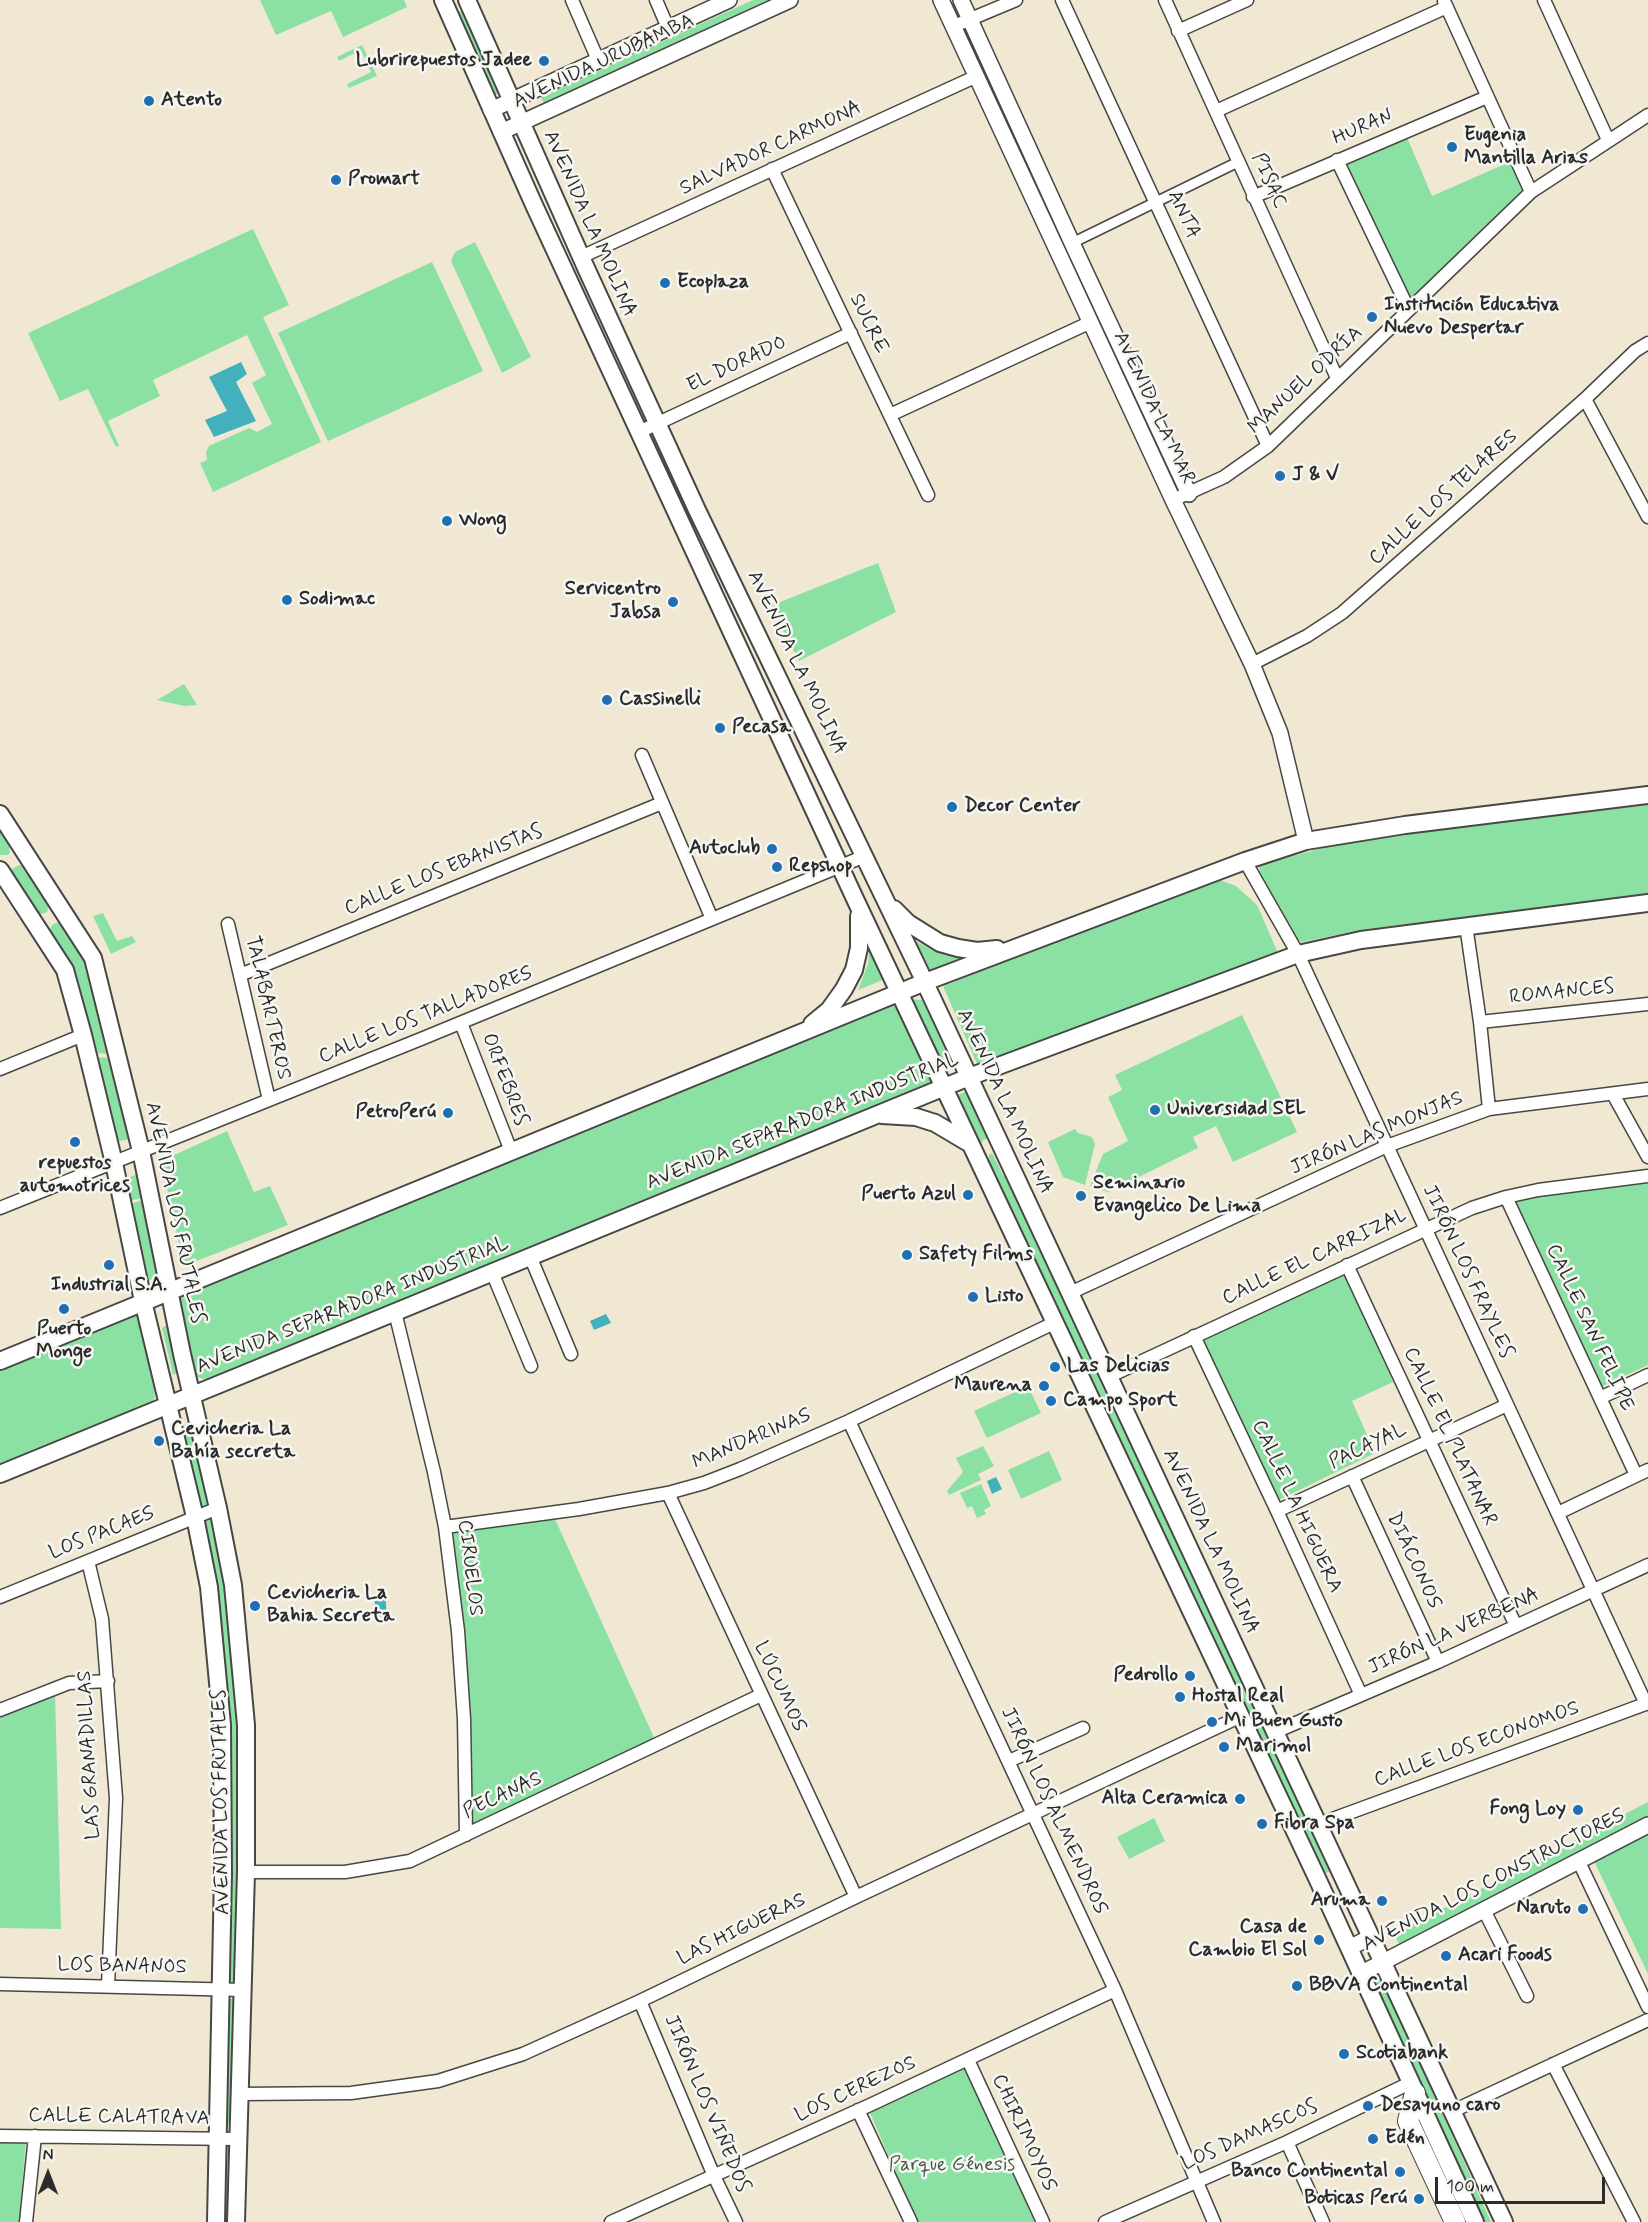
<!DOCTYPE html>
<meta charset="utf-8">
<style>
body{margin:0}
#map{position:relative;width:1648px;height:2222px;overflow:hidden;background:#f0e8d3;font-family:Mynerve,sans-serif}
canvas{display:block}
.north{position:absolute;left:18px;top:2144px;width:60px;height:60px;-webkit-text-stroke:4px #f6f6f2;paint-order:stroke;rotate:0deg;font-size:16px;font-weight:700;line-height:24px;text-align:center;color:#2b2b2b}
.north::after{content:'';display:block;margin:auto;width:21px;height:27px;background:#2b2b2b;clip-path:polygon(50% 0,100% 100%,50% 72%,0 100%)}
.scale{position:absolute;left:1435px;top:2177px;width:170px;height:27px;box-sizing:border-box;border:3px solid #2b2b2b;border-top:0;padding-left:8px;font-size:18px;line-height:21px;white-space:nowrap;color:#2b2b2b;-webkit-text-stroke:4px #f6f6f2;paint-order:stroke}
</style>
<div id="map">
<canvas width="1648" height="2222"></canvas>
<div class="north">N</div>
<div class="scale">100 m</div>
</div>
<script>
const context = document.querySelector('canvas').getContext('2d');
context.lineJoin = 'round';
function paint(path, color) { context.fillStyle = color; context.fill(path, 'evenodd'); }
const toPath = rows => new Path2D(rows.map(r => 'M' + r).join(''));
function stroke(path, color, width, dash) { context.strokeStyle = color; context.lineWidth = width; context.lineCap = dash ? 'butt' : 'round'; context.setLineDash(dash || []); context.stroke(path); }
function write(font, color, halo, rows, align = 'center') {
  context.font = font + ' Mynerve,sans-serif'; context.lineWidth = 5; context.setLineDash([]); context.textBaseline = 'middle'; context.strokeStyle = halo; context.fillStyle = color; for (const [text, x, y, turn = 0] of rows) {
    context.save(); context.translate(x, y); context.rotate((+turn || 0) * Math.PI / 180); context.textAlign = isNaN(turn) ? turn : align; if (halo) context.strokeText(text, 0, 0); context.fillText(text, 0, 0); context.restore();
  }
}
const green = toPath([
 [260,0,404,0,407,7,343,37,331,11,276,35],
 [753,0,777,0,545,106,541,97],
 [460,11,464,11,500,92,498,94,494,95,457,13],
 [362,45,377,76,349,88,347,84,371,72,361,50,339,61,337,57],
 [1406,135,1432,196,1512,161,1524,188,1408,301,1342,161],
 [253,229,289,305,263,317,321,442,213,492,200,463,207,460,206,452,209,446,249,428,257,432,272,424,252,383,266,375,247,335,153,380,160,396,108,421,119,446,116,447,88,389,60,401,28,333],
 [475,242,531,357,502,373,451,261,455,252],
 [432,262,483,371,328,441,278,333],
 [878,563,896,612,799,661,770,606],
 [184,684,197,705,185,706,157,700],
 [1648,804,1648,896,1366,929,1302,942,1289,936,1258,879,1260,865,1345,842],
 [0,830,9,845,10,853,7,855,0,855],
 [19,865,24,867,49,904,47,912,38,915,12,874,12,869],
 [1217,879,1236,886,1257,905,1278,953,978,1066,943,986],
 [103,913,117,941,132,936,136,942,111,954,93,916],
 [58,922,61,923,84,957,110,1054,94,1053,72,965,49,932,52,925],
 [914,940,934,951,957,955,986,955,933,975],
 [870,942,885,979,858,990,868,964],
 [911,999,922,1000,926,1005,950,1060,949,1070,946,1075],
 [896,1002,936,1085,207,1380,194,1376,178,1302,179,1297,184,1294],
 [1242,1015,1297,1132,1233,1162,1216,1126,1193,1137,1198,1148,1108,1192,1090,1186,1103,1154,1128,1141,1108,1097,1122,1090,1115,1075],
 [95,1057,110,1058,130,1139,115,1142],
 [967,1091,990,1138,983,1140,978,1148,955,1096],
 [1075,1129,1078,1133,1092,1137,1095,1144,1085,1185,1063,1177,1048,1142],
 [227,1131,254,1192,270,1186,288,1225,184,1266,161,1161],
 [992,1153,1003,1175,1006,1176,1332,1868,1331,1871,1326,1873,1322,1871,988,1165,989,1155],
 [138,1174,142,1198,129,1201,124,1179],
 [1648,1176,1648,1365,1601,1387,1515,1201,1520,1197],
 [143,1200,161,1276,147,1281,130,1204],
 [1343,1274,1347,1276,1393,1382,1352,1401,1375,1453,1279,1500,1274,1497,1202,1341,1204,1337],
 [138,1312,154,1387,155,1397,152,1404,0,1468,0,1370],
 [167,1325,177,1373,173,1375,162,1328],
 [1028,1386,1041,1413,987,1438,974,1411],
 [194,1424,211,1504,201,1507,182,1428],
 [983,1446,994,1466,978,1474,981,1480,949,1495,947,1491,963,1472,956,1458],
 [1049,1451,1062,1480,1021,1499,1008,1470],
 [981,1484,991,1506,984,1510,986,1514,977,1518,972,1506,967,1508,960,1493],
 [210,1517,214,1518,227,1585,239,1728,240,1873,237,1978,232,1983,227,1979,216,1586,205,1520],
 [555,1519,656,1742,470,1829,448,1533],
 [55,1690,61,1929,0,1928,0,1715],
 [1648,1802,1648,1817,1400,1946,1394,1934],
 [1154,1818,1165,1841,1129,1859,1117,1837],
 [1648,1834,1648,1974,1594,1861],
 [1382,1978,1491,2222,1482,2222,1374,1982],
 [233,1998,237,1999,234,2124,229,2124,227,2121,225,2094,227,2001],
 [965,2067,1038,2222,917,2222,870,2113],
 [26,2140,19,2222,0,2222,0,2143],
 [230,2144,233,2222,223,2222,225,2147]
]);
const water = toPath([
 [241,362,247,374,236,382,256,421,214,437,205,420,227,411,209,377],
 [606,1314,611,1323,594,1330,590,1321],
 [996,1477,1002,1489,992,1494,987,1481],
 [385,1595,387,1615,376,1617,374,1596]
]);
const pedestrian = toPath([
 [1072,243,1238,162]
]);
const minor = toPath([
 [572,0,598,60],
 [656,0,668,28],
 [1062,0,1268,446],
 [1165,0,1337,378],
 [1544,0,1608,140],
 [1444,1,1531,192],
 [954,26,1016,0],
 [1178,31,1247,0],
 [1216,111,1447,7],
 [1337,160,1409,310],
 [772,169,928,495],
 [1253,197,1487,97],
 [581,257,977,76],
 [1585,399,1648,517],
 [890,415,1091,322],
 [639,432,851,333],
 [1173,500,1224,477,1268,446,1531,192,1648,115],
 [1252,664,1307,636,1342,613,1585,399,1635,351,1648,343],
 [642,755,712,919],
 [1245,861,1298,954,1646,1704],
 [228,924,269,1100],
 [1466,925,1480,1022,1489,1109],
 [240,975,662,803],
 [1480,1022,1648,1004],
 [461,1023,511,1151],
 [0,1069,83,1035],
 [1613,1094,1648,1157],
 [1506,1197,1636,1475],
 [0,1208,421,1039,865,856],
 [530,1256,571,1354],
 [1347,1265,1516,1626],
 [492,1272,531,1366],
 [1070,1293,1387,1146,1489,1109,1648,1089],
 [395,1312,434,1472,445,1527,458,1631,464,1719,466,1835],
 [1194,1336,1277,1511,1361,1695],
 [1110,1376,1472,1208,1506,1197,1538,1190,1648,1176],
 [1600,1398,1648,1375],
 [849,1421,1115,1990,1214,2222],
 [1352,1476,1438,1662],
 [668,1493,856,1897],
 [1277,1511,1507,1405],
 [1558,1513,1648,1470],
 [445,1527,579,1509,668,1493,704,1483,740,1469,849,1421,1054,1323],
 [88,1561,102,1619,116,1798,108,1986],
 [0,1597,218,1508],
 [0,1710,69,1683,108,1681],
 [1275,1732,1438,1662,1648,1565],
 [1009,1761,1083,1728],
 [1319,1824,1648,1703],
 [1579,1862,1648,2007],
 [246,1872,345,1872,410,1861,761,1695],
 [1484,1910,1527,1996],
 [0,1984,243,1990],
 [640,2001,714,2176,736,2222],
 [968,2060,1043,2222],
 [1553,2064,1634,2222],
 [240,2094,351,2093,438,2081,523,2054,640,2001,856,1897,1239,1717],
 [858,2110,911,2222],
 [1453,2111,1648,2020],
 [0,2136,238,2139],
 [1287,2142,1323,2222],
 [26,2222,35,2136],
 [611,2222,870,2105,1115,1990],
 [1105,2222,1287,2142,1410,2083]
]);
const tertiary = toPath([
 [941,0,1173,500,1252,664,1280,733,1306,841],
 [961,0,1072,243,1189,494],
 [491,110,729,0],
 [501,132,790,0],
 [1349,1948,1371,1937],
 [1360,1974,1648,1825]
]);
const secondary = toPath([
 [443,0,534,205,856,901,1317,1878,1475,2222],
 [467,0,586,268,697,510,920,972,1504,2222],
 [0,814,93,958,141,1151,182,1354,218,1508,233,1585,246,1725,246,1872,236,2222],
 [0,870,65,970,83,1035,114,1163,143,1301,195,1517,209,1587,222,1725,223,1873,216,2222],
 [894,909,908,923,940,943,958,948,977,951,997,949],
 [812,1024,829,1010,844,989,854,970,859,948,859,916],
 [882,1115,916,1117,935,1123,967,1142],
 [0,1361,925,982,1245,861,1306,841,1405,825,1648,795],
 [0,1474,969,1077,1298,954,1361,940,1648,903]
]);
const primary = toPath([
 [1415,2093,1408,2121,1455,2222]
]);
const markers = [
 [544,61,6,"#1f6fb2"],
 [149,101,6,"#1f6fb2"],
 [1452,147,6,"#1f6fb2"],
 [336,180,6,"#1f6fb2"],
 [665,283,6,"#1f6fb2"],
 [1372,317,6,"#1f6fb2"],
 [1280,476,6,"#1f6fb2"],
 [447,521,6,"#1f6fb2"],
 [287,600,6,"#1f6fb2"],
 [673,602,6,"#1f6fb2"],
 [607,700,6,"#1f6fb2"],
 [720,728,6,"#1f6fb2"],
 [952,807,6,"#1f6fb2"],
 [772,849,6,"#1f6fb2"],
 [777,867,6,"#1f6fb2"],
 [1155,1110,6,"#1f6fb2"],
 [448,1113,6,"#1f6fb2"],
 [75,1142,6,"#1f6fb2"],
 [968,1195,6,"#1f6fb2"],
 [1081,1196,6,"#1f6fb2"],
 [907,1255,6,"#1f6fb2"],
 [109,1265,6,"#1f6fb2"],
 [973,1297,6,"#1f6fb2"],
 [64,1309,6,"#1f6fb2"],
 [1055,1367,6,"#1f6fb2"],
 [1044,1386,6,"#1f6fb2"],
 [1051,1401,6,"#1f6fb2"],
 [159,1441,6,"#1f6fb2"],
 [255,1606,6,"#1f6fb2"],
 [1190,1676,6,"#1f6fb2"],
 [1180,1697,6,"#1f6fb2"],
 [1212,1722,6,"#1f6fb2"],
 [1224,1747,6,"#1f6fb2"],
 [1240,1799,6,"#1f6fb2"],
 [1578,1810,6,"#1f6fb2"],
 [1262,1824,6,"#1f6fb2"],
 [1382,1901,6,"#1f6fb2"],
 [1583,1909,6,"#1f6fb2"],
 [1319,1940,6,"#1f6fb2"],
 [1446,1956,6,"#1f6fb2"],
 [1297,1986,6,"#1f6fb2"],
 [1344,2054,6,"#1f6fb2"],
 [1368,2106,6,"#1f6fb2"],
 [1373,2139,6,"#1f6fb2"],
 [1400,2172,6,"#1f6fb2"],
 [1419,2199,6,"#1f6fb2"]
];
const poiNames = [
 ["Lubrirepuestos Jadee",532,61,"right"],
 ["Atento",161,101],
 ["Eugenia",1464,136],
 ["Mantilla Arias",1464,159],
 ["Promart",348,180],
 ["Ecoplaza",677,283],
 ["Institución Educativa",1384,306],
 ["Nuevo Despertar",1384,329],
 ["J & V",1292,476],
 ["Wong",459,521],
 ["Servicentro",661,590,"right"],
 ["Jabsa",661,613,"right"],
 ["Sodimac",299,600],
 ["Cassinelli",619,700],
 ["Pecasa",732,728],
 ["Decor Center",964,807],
 ["Autoclub",760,849,"right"],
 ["Repshop",789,867],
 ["Universidad SEL",1167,1110],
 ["PetroPerú",436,1113,"right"],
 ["repuestos",75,1164,"center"],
 ["automotrices",75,1187,"center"],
 ["Seminario",1093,1184],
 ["Evangelico De Lima",1093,1207],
 ["Puerto Azul",956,1195,"right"],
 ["Safety Films",919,1255],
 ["Industrial S.A.",109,1286,"center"],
 ["Listo",985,1297],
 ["Puerto",64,1330,"center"],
 ["Monge",64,1353,"center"],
 ["Las Delicias",1067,1367],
 ["Maurena",1032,1386,"right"],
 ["Campo Sport",1063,1401],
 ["Cevicheria La",171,1430],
 ["Bahía secreta",171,1453],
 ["Cevicheria La",267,1594],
 ["Bahia Secreta",267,1617],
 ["Pedrollo",1178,1676,"right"],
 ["Hostal Real",1192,1697],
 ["Mi Buen Gusto",1224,1722],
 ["Marimol",1236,1747],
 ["Alta Ceramica",1228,1799,"right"],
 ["Fong Loy",1566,1810,"right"],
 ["Fibra Spa",1274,1824],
 ["Aruma",1370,1901,"right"],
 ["Naruto",1571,1909,"right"],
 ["Casa de",1307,1928,"right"],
 ["Cambio El Sol",1307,1951,"right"],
 ["Acari Foods",1458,1956],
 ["BBVA Continental",1309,1986],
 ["Scotiabank",1356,2054],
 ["Desayuno caro",1380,2106],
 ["Edén",1385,2139],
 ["Banco Continental",1388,2172,"right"],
 ["Boticas Perú",1407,2199,"right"]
];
const streetNames = [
 ["AVENIDA URUBAMBA",604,62,-25],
 ["HURAN",1363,128,-23],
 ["SALVADOR CARMONA",771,149,-25],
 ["PISAC",1268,181,66],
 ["ANTA",1183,215,65],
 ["AVENIDA LA MOLINA",589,224,66],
 ["SUCRE",868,324,64],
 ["EL DORADO",737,365,-25],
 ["MANUEL ODRÍA",1306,381,-43],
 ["AVENIDA LA MAR",1153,408,65],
 ["CALLE LOS TELARES",1444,498,-42],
 ["AVENIDA LA MOLINA",796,663,64],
 ["CALLE LOS EBANISTAS",444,871,-22],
 ["ROMANCES",1562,993,-6],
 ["TALABARTEROS",267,1008,77],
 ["CALLE LOS TALLADORES",426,1016,-22],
 ["ORFEBRES",504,1080,69],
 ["AVENIDA LA MOLINA",1004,1102,65],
 ["AVENIDA SEPARADORA INDUSTRIAL",803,1122,-22],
 ["JIRÓN LAS MONJAS",1377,1134,-23],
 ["AVENIDA LOS FRUTALES",174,1213,78],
 ["CALLE EL CARRIZAL",1315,1258,-25],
 ["JIRÓN LOS FRAYLES",1467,1272,65],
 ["AVENIDA SEPARADORA INDUSTRIAL",353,1306,-22],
 ["CALLE SAN FELIPE",1589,1328,65],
 ["CALLE EL PLATANAR",1449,1437,65],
 ["MANDARINAS",752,1440,-23],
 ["PACAYAL",1368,1447,-25],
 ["CALLE LA HIGUERA",1296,1507,65],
 ["LOS PACAES",102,1534,-22],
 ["AVENIDA LA MOLINA",1210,1542,65],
 ["DIÁCONOS",1413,1561,65],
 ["CIRUELOS",469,1568,83],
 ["JIRÓN LA VERBENA",1454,1632,-24],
 ["LÚCUMOS",779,1687,65],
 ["CALLE LOS ECONOMOS",1477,1745,-20],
 ["LAS GRANADILLAS",90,1755,-93],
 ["PECANAS",503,1796,-25],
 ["AVENIDA LOS FRUTALES",222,1802,-91],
 ["JIRÓN LOS ALMENDROS",1053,1811,65],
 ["AVENIDA LOS CONSTRUCTORES",1494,1881,-27],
 ["LAS HIGUERAS",742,1930,-26],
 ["LOS BANANOS",122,1967,1],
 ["LOS CEREZOS",856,2090,-25],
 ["JIRÓN LOS VIÑEDOS",706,2104,67],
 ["CALLE CALATRAVA",119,2118,1],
 ["CHIRIMOYOS",1023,2133,65],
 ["LOS DAMASCOS",1250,2136,-24]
];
const parkNames = [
 ["Parque Génesis",952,2166]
];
paint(green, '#8be1a3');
paint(water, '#42b1bd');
stroke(pedestrian, '#494744', 12);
stroke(minor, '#494744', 15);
stroke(tertiary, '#494744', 18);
stroke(secondary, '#494744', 20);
stroke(primary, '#494744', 22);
stroke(pedestrian, '#fff', 9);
stroke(minor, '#fff', 12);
stroke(tertiary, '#fff', 15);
stroke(secondary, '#fff', 16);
stroke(primary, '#fff', 20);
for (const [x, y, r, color] of markers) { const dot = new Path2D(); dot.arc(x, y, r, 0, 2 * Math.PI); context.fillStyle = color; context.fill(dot); stroke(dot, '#f6f6f2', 2); }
write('bold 20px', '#2b2b2b', '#f6f6f2', poiNames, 'left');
write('20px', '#2b2b2b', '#f6f6f2', streetNames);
write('20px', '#435849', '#f6f6f2', parkNames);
</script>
